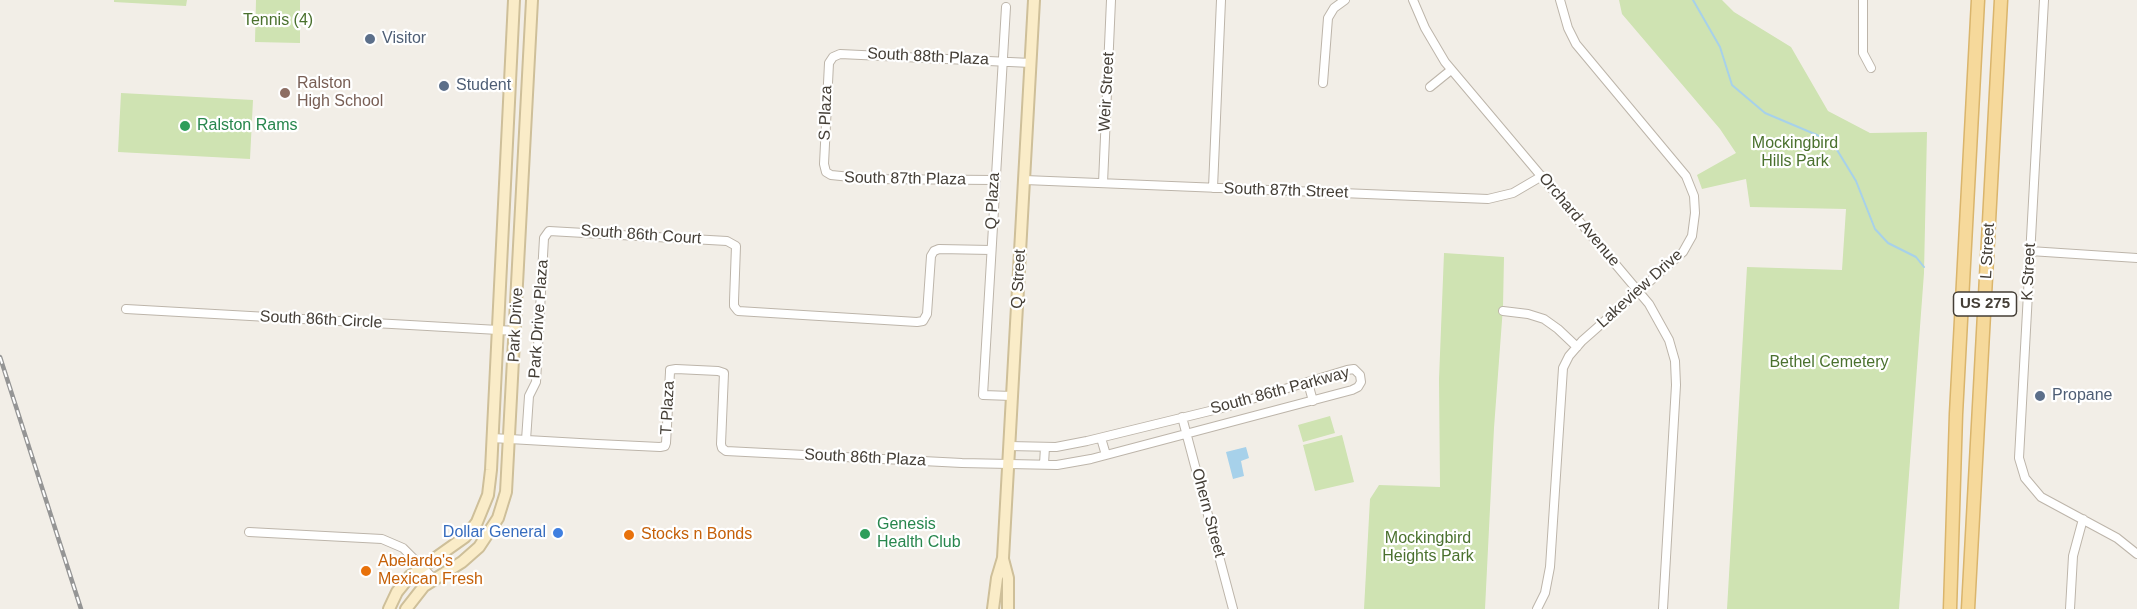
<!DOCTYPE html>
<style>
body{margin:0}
canvas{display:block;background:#f2eee7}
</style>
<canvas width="2137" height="609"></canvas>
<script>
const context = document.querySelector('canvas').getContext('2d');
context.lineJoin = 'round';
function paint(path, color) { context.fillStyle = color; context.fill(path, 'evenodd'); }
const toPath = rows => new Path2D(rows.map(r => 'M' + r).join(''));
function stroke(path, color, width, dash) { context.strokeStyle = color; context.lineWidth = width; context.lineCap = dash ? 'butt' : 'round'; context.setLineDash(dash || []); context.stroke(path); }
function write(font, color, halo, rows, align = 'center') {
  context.font = font + ' Helvetica,sans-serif'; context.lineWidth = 4.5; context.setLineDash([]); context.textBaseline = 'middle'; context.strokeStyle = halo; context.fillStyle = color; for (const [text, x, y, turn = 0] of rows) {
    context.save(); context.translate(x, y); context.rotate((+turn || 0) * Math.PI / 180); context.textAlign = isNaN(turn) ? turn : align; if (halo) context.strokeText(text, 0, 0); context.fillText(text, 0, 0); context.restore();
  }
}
const green = toPath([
 [114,0,187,0,186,6,114,2],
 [256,0,300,0,300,43,255,42],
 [1619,0,1722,0,1734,12,1791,47,1828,111,1870,133,1927,132,1924,273,1899,609,1727,609,1747,267,1842,270,1846,209,1750,207,1746,179,1702,189,1697,175,1736,153,1720,129,1622,14],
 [121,93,253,100,250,159,118,152],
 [1444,253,1504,257,1503,307,1494,428,1485,609,1364,609,1370,499,1379,485,1440,487,1439,379],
 [1330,416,1335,433,1303,442,1298,425],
 [1342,435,1354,482,1315,491,1303,445]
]);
const water = toPath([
 [1246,447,1249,458,1241,461,1244,476,1233,479,1226,452]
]);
const stream = toPath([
 [1693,0,1720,47,1732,85,1765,113,1817,135,1834,145,1856,181,1875,229,1888,243,1916,257,1924,267]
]);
const street = toPath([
 [1413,0,1425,28,1445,62,1649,304,1669,340,1675,361,1676,385,1663,609],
 [1863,0,1863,53,1871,68],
 [2044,0,2019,458,2025,478,2041,497,2117,538,2137,554],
 [1006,7,983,395,1012,396],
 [1323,83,1328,18,1334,8,1345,0],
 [1430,87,1451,70],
 [994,180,871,179,831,175,826,172,824,164,829,63,833,57,840,54,1031,63],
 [1025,180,1488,199,1513,193,1542,176],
 [1103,183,1111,0],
 [1213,188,1221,0],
 [2030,251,2137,258],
 [126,309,516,331],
 [1503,311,1528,314,1544,319,1558,329,1577,347],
 [1308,383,1313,401],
 [1182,417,1233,609],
 [492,438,597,444,660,447,665,446,666,443,670,372,670,370,676,369,718,371,724,373,721,444,722,448,726,451,962,463,1057,465,1091,459,1352,390,1358,387,1361,382,1360,375,1354,369,1347,370,1222,408,1087,441,1056,447,1009,446],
 [1101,438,1106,455],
 [526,440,529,396,536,382,544,238,549,231,727,241,736,246,734,301,734,306,738,311,917,322,923,321,927,314,931,256,934,251,939,249,991,250],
 [1044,464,1045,447],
 [249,532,382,539,403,548,434,579],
 [1537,609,1545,593,1550,567,1563,368,1569,356,1582,341,1683,252,1692,236,1695,213,1694,196,1686,176,1576,44,1568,28,1560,0],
 [2070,609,2073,556,2083,519]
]);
const secondary = toPath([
 [1003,559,1008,578,1008,609],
 [389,609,397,592,410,576,465,537,477,522,488,495,491,470,514,0],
 [406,609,424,586,462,562,479,547,498,518,506,492,532,0],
 [993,609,997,578,1003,558,1034,0]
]);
const primary = toPath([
 [1950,609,1956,414,1978,0],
 [1968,609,2001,0]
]);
const rail = toPath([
 [0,357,81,609]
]);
const markers = [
 [370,39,6,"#5c6f8a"],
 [444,86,6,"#5c6f8a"],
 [285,93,6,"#8d6e63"],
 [185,126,6,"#2e9e5b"],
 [2040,396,6,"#5c6f8a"],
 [558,533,6,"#3f7fe0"],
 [865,534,6,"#2e9e5b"],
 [629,535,6,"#e8710a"],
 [366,571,6,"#e8710a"]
];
const shields = [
 [1985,304,63]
];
const shieldNames = [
 ["US 275",1985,304]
];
const parkNames = [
 ["Tennis (4)",278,21],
 ["Mockingbird",1795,144],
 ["Hills Park",1795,162],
 ["Bethel Cemetery",1829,363],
 ["Mockingbird",1428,539],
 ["Heights Park",1428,557]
];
const serviceNames = [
 ["Visitor",382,39],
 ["Student",456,86],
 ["Propane",2052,396]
];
const streetNames = [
 ["South 88th Plaza",928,57,3],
 ["Weir Street",1107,92,-87],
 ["S Plaza",826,113,-88],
 ["South 87th Plaza",905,179,1],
 ["South 87th Street",1286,191,2],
 ["Q Plaza",993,201,-87],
 ["Orchard Avenue",1579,220,50],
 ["South 86th Court",641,235,4],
 ["L Street",1988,251,-87],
 ["K Street",2029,272,-87],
 ["Q Street",1019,279,-87],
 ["Lakeview Drive",1640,289,-42],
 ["Park Drive Plaza",539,319,-86],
 ["South 86th Circle",321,320,3],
 ["Park Drive",516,325,-87],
 ["South 86th Parkway",1280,391,-15],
 ["T Plaza",668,408,-87],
 ["South 86th Plaza",865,458,3],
 ["Ohern Street",1208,513,75]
];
const educationNames = [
 ["Ralston",297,84],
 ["High School",297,102]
];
const leisureNames = [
 ["Ralston Rams",197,126],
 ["Genesis",877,525],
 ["Health Club",877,543]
];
const shopNames = [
 ["Dollar General",546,533]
];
const foodNames = [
 ["Stocks n Bonds",641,535],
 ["Abelardo's",378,562],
 ["Mexican Fresh",378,580]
];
paint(green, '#cfe3b2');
paint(water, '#a7d1ea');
stroke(stream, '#a7d1ea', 2);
stroke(street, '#bdb5aa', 10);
stroke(secondary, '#cebf99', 14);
stroke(primary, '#dab56c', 15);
stroke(street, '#fff', 8);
stroke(secondary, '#faecc8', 10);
stroke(primary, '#f6d99b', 12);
stroke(rail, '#959595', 4.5);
stroke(rail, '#fff', 2, [7]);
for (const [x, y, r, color] of markers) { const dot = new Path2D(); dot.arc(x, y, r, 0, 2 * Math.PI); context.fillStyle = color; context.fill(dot); stroke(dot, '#fff', 2); }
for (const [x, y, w] of shields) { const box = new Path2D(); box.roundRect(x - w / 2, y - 12, w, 24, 4.5); context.fillStyle = '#fff'; context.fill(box); stroke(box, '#443e36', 1.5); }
write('bold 15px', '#443e36', null, shieldNames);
write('16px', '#4a712e', '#fff', parkNames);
write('16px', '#4e5e75', '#fff', serviceNames, 'left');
write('16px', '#443e36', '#fff', streetNames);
write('16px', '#785e54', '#fff', educationNames, 'left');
write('16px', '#27864d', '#fff', leisureNames, 'left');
write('16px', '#366cbe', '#fff', shopNames, 'right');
write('16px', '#c56008', '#fff', foodNames, 'left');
</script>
